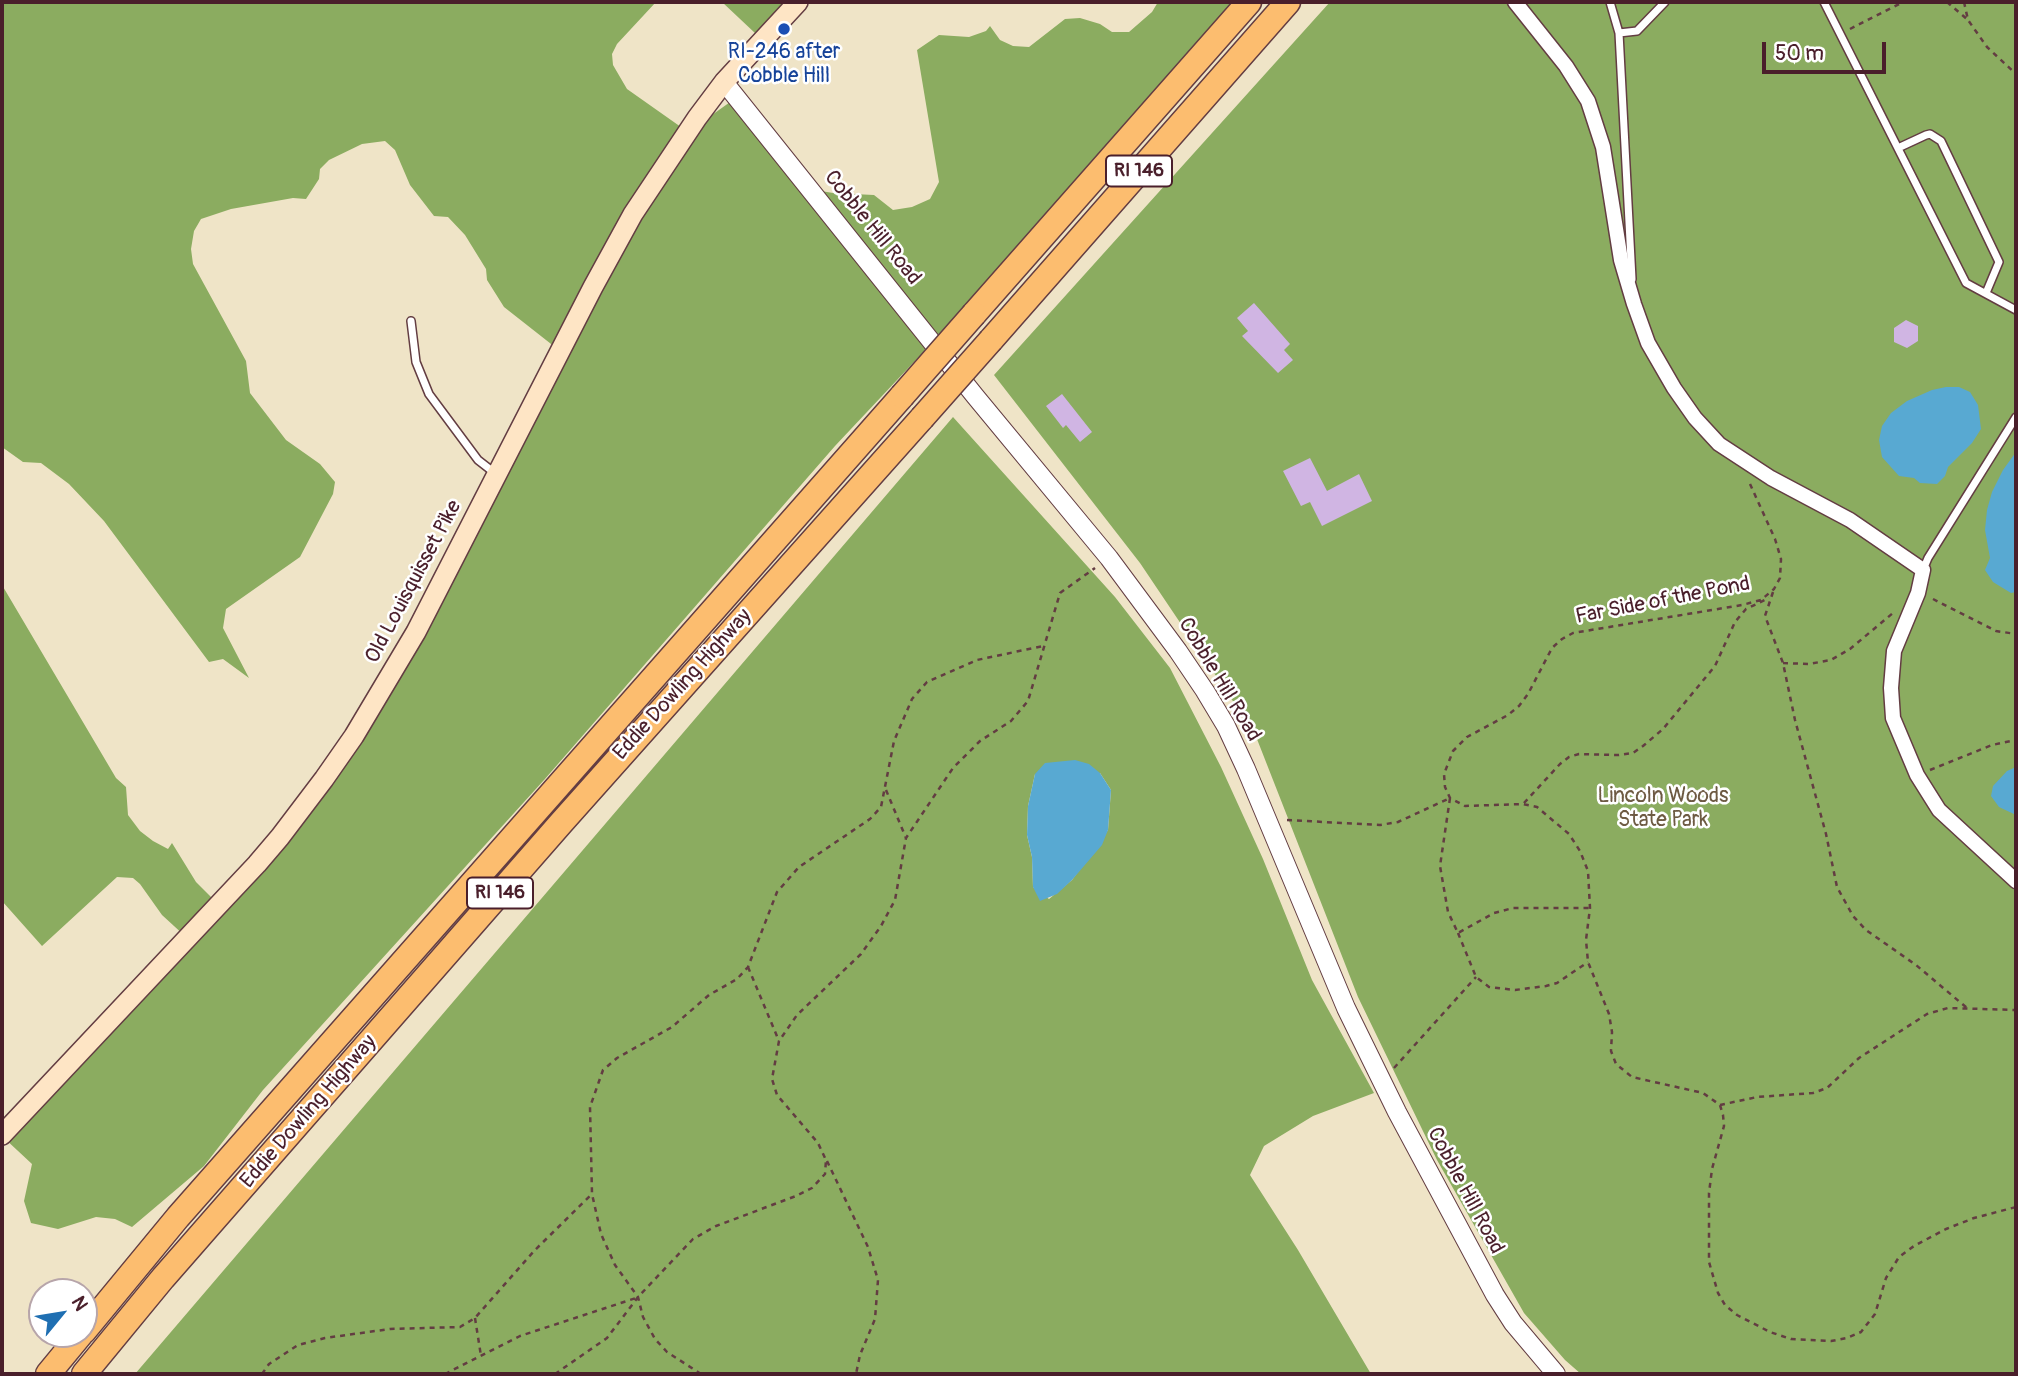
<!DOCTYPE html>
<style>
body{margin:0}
#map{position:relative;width:2018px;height:1376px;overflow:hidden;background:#efe4c7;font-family:Pangolin,sans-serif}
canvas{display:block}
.frame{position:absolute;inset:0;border:4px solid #4a1f2b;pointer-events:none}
.north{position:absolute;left:28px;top:1278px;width:70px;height:70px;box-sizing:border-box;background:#fff;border:2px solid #b7a5aa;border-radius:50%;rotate:60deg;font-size:19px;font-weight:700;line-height:28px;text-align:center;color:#4a1f2b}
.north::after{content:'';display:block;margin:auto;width:24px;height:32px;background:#1f6fb2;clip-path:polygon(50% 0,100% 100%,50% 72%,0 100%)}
.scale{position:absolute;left:1762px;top:42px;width:124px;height:32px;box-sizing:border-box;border:4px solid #4a1f2b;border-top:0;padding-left:9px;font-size:21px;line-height:24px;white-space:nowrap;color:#4a1f2b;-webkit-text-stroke:5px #fff;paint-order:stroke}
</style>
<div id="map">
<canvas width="2018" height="1376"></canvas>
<div class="frame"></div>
<div class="north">N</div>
<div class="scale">50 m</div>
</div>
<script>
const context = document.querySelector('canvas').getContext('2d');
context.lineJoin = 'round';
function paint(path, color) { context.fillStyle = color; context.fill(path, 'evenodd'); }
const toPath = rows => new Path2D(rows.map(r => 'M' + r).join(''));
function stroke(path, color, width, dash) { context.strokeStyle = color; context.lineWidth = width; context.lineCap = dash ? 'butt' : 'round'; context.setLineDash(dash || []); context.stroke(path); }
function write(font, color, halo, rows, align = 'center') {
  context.font = font + ' Pangolin,sans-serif'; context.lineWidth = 5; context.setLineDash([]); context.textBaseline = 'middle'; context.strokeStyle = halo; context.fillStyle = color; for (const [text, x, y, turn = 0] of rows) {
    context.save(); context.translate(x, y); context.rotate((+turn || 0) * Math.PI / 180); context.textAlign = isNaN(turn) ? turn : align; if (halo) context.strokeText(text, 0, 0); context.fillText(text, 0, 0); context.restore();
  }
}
const forest = toPath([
 [2,2,656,2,617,44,612,54,613,65,627,89,688,132,733,100,815,190,833,193,874,195,893,210,912,207,930,199,939,182,917,50,939,35,969,37,986,31,990,26,1000,40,1013,46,1029,47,1065,19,1080,18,1100,24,1112,32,1129,32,1152,12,1158,2,1248,2,1011,273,929,346,835,446,544,780,263,1090,204,1166,132,1227,115,1219,96,1217,58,1229,31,1223,24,1201,32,1164,3,1137,186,937,162,915,140,884,133,878,117,877,42,946,2,901,2,585,116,778,126,787,128,815,140,831,153,841,168,849,172,843,196,882,216,902,336,764,560,351,504,307,487,280,486,269,465,235,448,217,434,216,410,185,395,150,385,141,362,144,329,160,320,169,319,179,306,199,293,198,231,209,201,219,194,231,191,249,193,264,246,361,250,393,286,440,320,464,335,482,333,494,300,557,226,609,223,628,249,678,223,659,209,662,104,521,69,484,41,463,23,462,2,447],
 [722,2,788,2,756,34],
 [1330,2,2016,2,2016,1374,1581,1374,1565,1360,1524,1313,1437,1160,1358,997,1255,734,1140,563,994,375],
 [953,417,1115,597,1170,668,1221,767,1263,859,1312,980,1374,1093,1313,1116,1264,1146,1250,1175,1298,1250,1371,1374,135,1374],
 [1100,773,1111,790,1108,830,1072,880,1049,899,1033,887,1032,857,1027,835,1028,806,1035,774]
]);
const water = toPath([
 [1946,387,1959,387,1970,392,1978,405,1981,429,1972,443,1948,467,1945,476,1937,484,1920,483,1914,478,1899,476,1882,457,1879,440,1882,426,1891,413,1907,401,1932,390],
 [2016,452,2016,592,2011,593,1993,582,1985,570,1990,558,1985,530,1987,510,1992,492,2003,470],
 [1075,760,1089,764,1100,773,1111,790,1108,830,1102,845,1072,880,1057,894,1040,901,1033,887,1032,857,1027,835,1028,806,1035,774,1045,763],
 [2016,767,2016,815,1999,807,1991,796,1993,786,2007,771]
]);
const building = toPath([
 [1254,303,1290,344,1284,350,1293,360,1278,373,1242,336,1248,331,1237,318],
 [1906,320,1918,326,1918,341,1907,348,1894,342,1894,328],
 [1062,394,1092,432,1080,442,1066,425,1063,428,1046,406],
 [1310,458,1327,491,1359,474,1372,501,1322,526,1310,502,1301,506,1283,471]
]);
const path = toPath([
 [1947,2,1968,20],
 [1964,2,1968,20,1987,47,2016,74],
 [1850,29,1903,2],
 [1750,484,1775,539,1781,559,1780,578,1774,589,1761,600,1742,605,1573,633,1562,639,1552,648,1528,694,1519,706,1508,715,1467,737,1453,751,1444,774,1445,787,1450,798,1465,806,1523,804,1537,807,1569,834,1580,851,1588,871,1590,908,1586,940,1588,962,1609,1014,1612,1032,1611,1051,1616,1064,1632,1077,1703,1093,1720,1105,1723,1115,1724,1126,1712,1169,1709,1193,1709,1262,1718,1293,1725,1305,1737,1315,1770,1332,1791,1339,1831,1341,1847,1338,1861,1332,1875,1314,1886,1278,1899,1257,1914,1246,1946,1229,1974,1218,2016,1207],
 [1773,592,1765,616,1783,663,1795,720,1826,834,1837,887,1853,916,1866,930,1916,965,1967,1008],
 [1933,599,1996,631,2016,634],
 [1783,663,1809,664,1831,660,1850,649,1893,613],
 [1930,770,1992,745,2016,740],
 [886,790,906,838],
 [1450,798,1440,866,1448,912,1458,933,1494,913,1513,908,1590,908],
 [1524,803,1560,764,1569,757,1579,754,1619,755,1633,753,1643,746,1663,729,1715,666,1735,622,1746,609,1769,598],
 [1287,820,1380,825,1398,822,1450,798],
 [1458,933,1476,977,1489,987,1515,990,1546,986,1557,983,1588,962],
 [748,967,779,1041],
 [1394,1068,1476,977],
 [1720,1105,1757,1097,1813,1093,1827,1088,1859,1058,1927,1014,1948,1008,2016,1010],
 [827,1161,868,1247,878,1280,875,1319,860,1355,856,1374],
 [475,1318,481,1356],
 [262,1374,269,1364,298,1345,325,1338,390,1329,460,1327,475,1318,535,1250,592,1194],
 [445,1374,520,1336,636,1298],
 [555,1374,607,1338,638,1297,693,1239,716,1226,796,1196,812,1188,825,1174,826,1160,818,1143,777,1095,772,1079,779,1041,797,1015,861,954,881,926,895,900,906,838,953,768,980,741,1011,721,1028,701,1060,593,1095,568],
 [701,1374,667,1352,655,1339,643,1317,638,1297,615,1265,601,1234,592,1194,590,1107,603,1070,617,1058,672,1027,709,995,737,979,748,967,777,892,799,867,870,819,881,807,894,741,912,699,927,682,977,660,1043,646]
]);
const service = toPath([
 [1610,2,1619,33,1632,279],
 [1824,2,1966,283,2016,310],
 [1619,33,1637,31,1665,2],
 [1898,148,1926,135,1930,134,1941,141,1999,262,1986,293],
 [411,321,416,362,429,394,478,460,496,474],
 [1923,570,1928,558,2016,417]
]);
const minor = toPath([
 [1515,2,1566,66,1588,101,1603,147,1621,260,1634,304,1648,343,1674,388,1695,418,1719,444,1771,478,1850,520,1923,570,1918,593,1894,651,1891,688,1893,718,1917,775,1939,810,2016,881]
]);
const tertiary = toPath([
 [724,82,975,396,1109,558,1178,651,1205,691,1226,726,1246,769,1346,1008,1397,1112,1495,1295,1513,1323,1556,1374]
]);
const secondary = toPath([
 [2,1135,257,864,280,837,324,779,354,736,416,632,593,287,633,214,697,118,724,82,798,2]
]);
const motorway = toPath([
 [974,314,1249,2],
 [991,340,1288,2],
 [84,1331,178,1217,902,396],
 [48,1374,81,1334],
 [84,1374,163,1278,561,823,922,418]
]);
const motorwayBridge = toPath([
 [902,396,974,314],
 [922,418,991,340]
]);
const markers = [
 [784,29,7,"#1a4fb4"]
];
const shields = [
 [1139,171,66],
 [500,893,66]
];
const shieldNames = [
 ["RI 146",1139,171],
 ["RI 146",500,893]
];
const transitNames = [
 ["RI-246 after",784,53],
 ["Cobble Hill",784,77]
];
const streetNames = [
 ["Cobble Hill Road",872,228,51],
 ["Old Louisquisset Pike",414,582,-62],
 ["Far Side of the Pond",1663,601,-11],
 ["Cobble Hill Road",1219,680,59],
 ["Eddie Dowling Highway",683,685,-48],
 ["Eddie Dowling Highway",309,1112,-49],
 ["Cobble Hill Road",1465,1191,62]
];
const parkNames = [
 ["Lincoln Woods",1663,797],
 ["State Park",1663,821]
];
paint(forest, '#8bac60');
paint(water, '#58a9d2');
paint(building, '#d0b5e3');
stroke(service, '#633d42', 10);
stroke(minor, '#633d42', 17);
stroke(tertiary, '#633d42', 20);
stroke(secondary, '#633d42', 22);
stroke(motorway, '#633d42', 27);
stroke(path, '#633d42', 2.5, [5, 5]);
stroke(service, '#fff', 7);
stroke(minor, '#fff', 14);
stroke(tertiary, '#fff', 18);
stroke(secondary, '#fee5c5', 19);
stroke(motorway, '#fcbd6f', 24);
stroke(motorwayBridge, '#633d42', 27, []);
stroke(motorwayBridge, '#fcbd6f', 24);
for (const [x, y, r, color] of markers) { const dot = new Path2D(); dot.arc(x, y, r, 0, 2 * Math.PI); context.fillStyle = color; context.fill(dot); stroke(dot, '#fff', 2.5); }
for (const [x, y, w] of shields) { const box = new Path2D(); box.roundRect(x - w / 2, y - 15.5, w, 31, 5); context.fillStyle = '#fff'; context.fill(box); stroke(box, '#4a1f2b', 2); }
write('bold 19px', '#4a1f2b', null, shieldNames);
write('21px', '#164399', '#fff', transitNames);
write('21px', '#4a1f2b', '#fff', streetNames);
write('21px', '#6d5a42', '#fff', parkNames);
</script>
